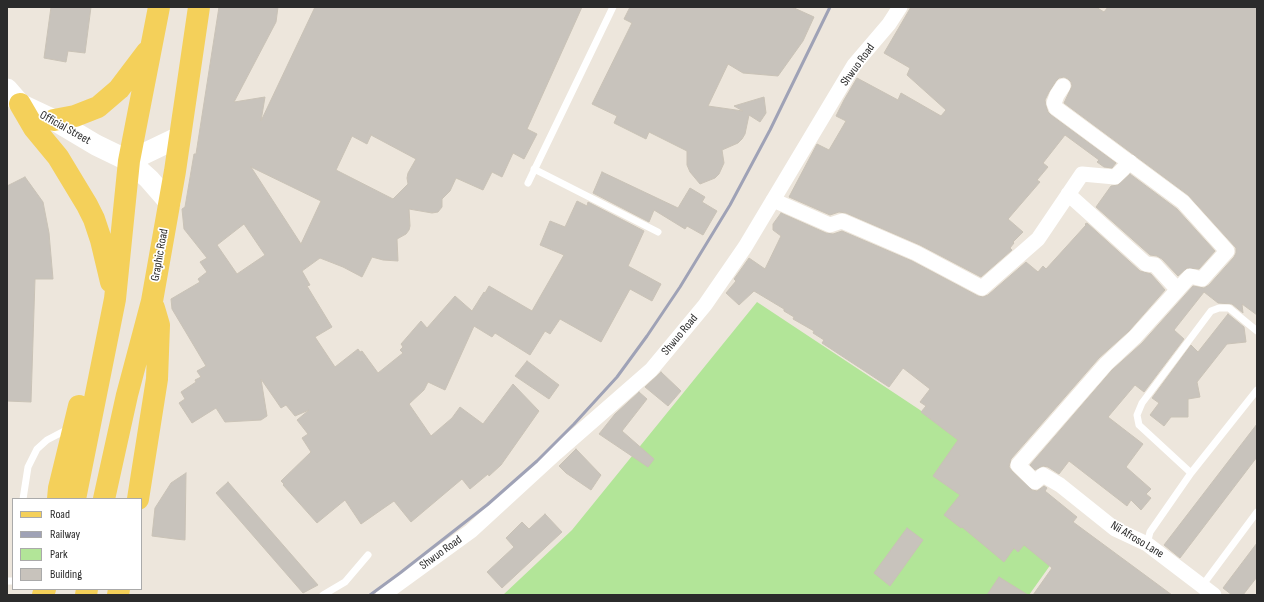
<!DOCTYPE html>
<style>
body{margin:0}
#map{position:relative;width:1264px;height:602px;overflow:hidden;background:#ede6dc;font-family:"Sofia Sans Condensed",sans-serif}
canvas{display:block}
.frame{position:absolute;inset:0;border:8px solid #2b2b2b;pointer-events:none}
.legend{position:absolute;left:12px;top:498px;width:130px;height:92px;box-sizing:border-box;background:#fff;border:1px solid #aaa;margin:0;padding:5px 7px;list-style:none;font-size:12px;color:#2b2b2b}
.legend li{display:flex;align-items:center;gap:8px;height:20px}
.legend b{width:20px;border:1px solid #aaa}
</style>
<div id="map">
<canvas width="1264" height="602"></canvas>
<div class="frame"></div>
<ul class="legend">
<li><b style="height:5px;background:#f4d05a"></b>Road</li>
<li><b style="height:5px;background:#9fa2b6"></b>Railway</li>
<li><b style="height:11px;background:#b2e598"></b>Park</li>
<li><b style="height:11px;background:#c8c3bc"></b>Building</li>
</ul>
</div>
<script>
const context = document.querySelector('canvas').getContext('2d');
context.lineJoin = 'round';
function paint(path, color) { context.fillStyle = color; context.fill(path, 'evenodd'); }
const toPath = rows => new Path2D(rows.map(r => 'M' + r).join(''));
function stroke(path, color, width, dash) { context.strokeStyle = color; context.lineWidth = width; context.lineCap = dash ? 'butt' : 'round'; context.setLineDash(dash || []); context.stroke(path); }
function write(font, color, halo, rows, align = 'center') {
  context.font = font + ' "Sofia Sans Condensed",sans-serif'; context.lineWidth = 3.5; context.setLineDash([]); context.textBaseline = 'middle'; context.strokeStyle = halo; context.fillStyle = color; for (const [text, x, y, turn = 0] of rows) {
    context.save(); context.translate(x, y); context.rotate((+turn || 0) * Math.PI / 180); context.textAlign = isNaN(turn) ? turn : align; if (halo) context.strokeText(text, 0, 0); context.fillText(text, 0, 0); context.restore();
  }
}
const green = toPath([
 [757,302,920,410,1076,529,1029,595,503,595,572,530]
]);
const building = toPath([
 [51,7,91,7,85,53,68,51,66,62,44,58,51,7],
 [219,7,278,7,276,22,234,102,265,97,261,121,315,7,582,7,527,129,537,134,524,159,513,153,502,177,492,172,483,190,456,178,450,191,442,199,442,207,438,212,432,213,409,209,410,226,409,230,406,234,397,239,398,261,383,260,372,257,362,277,343,267,320,258,302,271,310,285,307,286,332,327,315,337,335,367,358,349,360,352,362,351,378,373,403,353,400,350,403,347,401,344,421,321,427,328,455,296,472,311,484,292,485,293,489,286,532,311,564,255,540,245,550,221,565,227,577,201,587,206,588,202,644,231,628,266,661,284,652,301,630,289,601,342,560,319,550,334,545,331,530,355,495,333,492,337,474,326,445,390,428,382,424,390,409,404,431,436,452,418,460,407,483,424,513,384,539,411,501,465,489,476,488,474,470,489,462,479,411,522,394,501,361,524,345,500,317,523,283,485,284,484,281,481,311,452,302,438,308,434,297,420,309,410,295,416,286,405,281,408,261,379,267,416,261,420,225,422,216,408,192,423,179,403,185,399,181,392,196,382,195,380,201,377,197,371,206,366,172,309,171,299,200,282,198,279,207,272,200,262,207,258,184,229,182,209,185,207,194,154,196,154,219,7],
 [371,135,416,159,408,173,407,178,408,184,393,199,336,170,352,136,367,144,371,135],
 [251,167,321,201,301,244,251,167],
 [244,224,265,255,237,274,217,245,244,224],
 [630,7,792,7,814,17,803,41,778,76,743,73,728,64,708,106,743,111,734,106,764,97,766,113,760,122,749,115,745,134,742,139,738,143,722,150,724,163,719,174,715,178,700,184,690,172,687,165,687,151,649,132,646,139,614,123,617,116,592,104,632,23,624,19,630,7],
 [911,7,1096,7,1104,12,1108,7,1257,7,1257,315,1242,304,1243,313,1232,304,1218,303,1204,292,1174,330,1184,339,1144,392,1135,385,1108,417,1143,444,1126,467,1151,489,1146,494,1151,498,1141,510,1131,500,1127,506,1069,461,1059,474,1048,467,1043,466,1035,470,1030,465,1112,370,1142,343,1193,286,1204,288,1209,285,1234,257,1236,253,1236,248,1188,195,1064,103,1072,86,1071,82,1068,79,1064,77,1059,78,1056,81,1049,92,1045,100,1046,106,1048,112,1051,115,1116,163,1112,168,1104,167,1097,162,1099,160,1065,135,1043,163,1048,167,1037,180,1040,182,1008,219,1023,232,1013,242,1014,243,1010,248,1012,250,981,277,920,245,846,213,839,212,830,215,789,197,817,144,829,150,846,121,836,116,844,100,857,78,898,100,901,93,941,116,946,110,907,75,910,68,884,53,911,7],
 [602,172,678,208,690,188,705,197,702,202,717,211,703,235,687,226,685,229,654,210,649,222,593,193,602,172],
 [1130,174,1177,209,1215,251,1199,269,1187,268,1178,276,1162,259,1157,256,1150,255,1096,207,1111,186,1118,185,1130,174],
 [25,177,43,202,49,233,53,279,35,279,31,402,7,401,7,186,25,177],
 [781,213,826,233,833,234,842,231,912,261,978,296,983,297,988,295,1026,262,1038,272,1043,266,1046,269,1086,225,1085,224,1087,223,1140,271,1151,274,1165,290,1129,331,1099,358,1011,459,1009,467,1012,471,1032,490,1037,491,1044,486,1047,488,1045,491,1077,517,1073,522,1172,595,1033,595,1052,568,1024,545,1018,552,1014,548,1004,562,962,527,961,528,944,515,960,495,933,476,958,440,921,412,926,406,920,402,930,389,903,368,889,387,822,343,824,340,813,333,814,331,793,319,794,317,784,311,784,309,754,291,739,305,726,293,736,281,734,279,749,258,765,269,781,236,773,230,773,224,781,213],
 [1228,314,1244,327,1246,342,1227,344,1197,382,1200,397,1188,399,1188,417,1171,417,1164,426,1150,415,1159,403,1152,398,1191,345,1198,352,1228,314],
 [527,361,559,385,549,399,515,376,527,361],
 [661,372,681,391,668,406,645,387,661,372],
 [639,392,647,399,622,431,654,459,648,467,599,434,615,414,639,392],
 [1257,424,1257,457,1180,558,1164,545,1257,424],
 [576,449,601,475,591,490,566,473,559,466,576,449],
 [186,473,185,540,175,539,152,536,155,508,171,483,186,473],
 [228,482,318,585,303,593,216,493,228,482],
 [545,514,562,532,502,588,487,572,514,547,506,538,522,522,529,529,545,514],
 [907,528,923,540,890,586,874,573,907,528],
 [1257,543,1257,577,1243,595,1232,595,1223,588,1257,543],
 [999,577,1028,595,987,595,999,577]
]);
const lane = toPath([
 [534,169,658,232],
 [528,183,613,7],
 [1191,473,1139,425,1137,415,1142,403,1211,311,1219,308,1229,308,1257,331],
 [23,499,28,467,37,449,47,440,68,429],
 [1147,544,1150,532,1191,473,1257,390],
 [7,581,13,581],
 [1202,586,1257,512],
 [323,595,345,582,368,555]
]);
const street = toPath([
 [1063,86,1057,95,1054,103,1056,108,1183,202,1227,251,1202,279,1190,276,1135,337,1106,364,1018,465,1035,482,1043,475,1060,485,1115,529,1147,544,1214,595],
 [1068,194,1146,264,1155,265,1177,289],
 [773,200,830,225,842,221,916,253,982,288,1038,239,1082,174,1115,177,1130,162],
 [383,595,471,531,556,453,651,370,705,305,745,247,854,65,889,24,900,7]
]);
const secondary = toPath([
 [7,89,20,104,54,120,96,145,129,161,149,179,170,203],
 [129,161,179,137]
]);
const primary = toPath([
 [20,104,34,128,58,157,87,205,94,219,101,240,111,282],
 [54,120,75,116,98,107,119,89,147,52],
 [58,499,59,488,79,406],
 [75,499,115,299,129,161,159,7],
 [104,499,127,395,152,301,175,171,199,7],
 [138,499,157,379,159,325,154,308],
 [43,595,45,589],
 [86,595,87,589],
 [118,595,119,589]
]);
const rail = toPath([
 [370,595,400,573,487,505,537,461,574,424,617,377,647,336,680,287,730,205,770,130,830,7]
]);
const streetNames = [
 ["Shwuo Road",858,65,-54],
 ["Official Street",65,128,29],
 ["Graphic Road",160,255,-80],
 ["Shwuo Road",680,335,-50],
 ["Nii Afroso Lane",1137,540,31],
 ["Shwuo Road",441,553,-36]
];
paint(green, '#b2e598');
paint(building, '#c8c3bc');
stroke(building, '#c9c2b6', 1);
stroke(lane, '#fff', 7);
stroke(street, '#fff', 15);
stroke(secondary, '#fff', 21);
stroke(primary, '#f4d05a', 22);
stroke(rail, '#9fa2b6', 3);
write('12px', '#2b2b2b', '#fff', streetNames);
</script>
